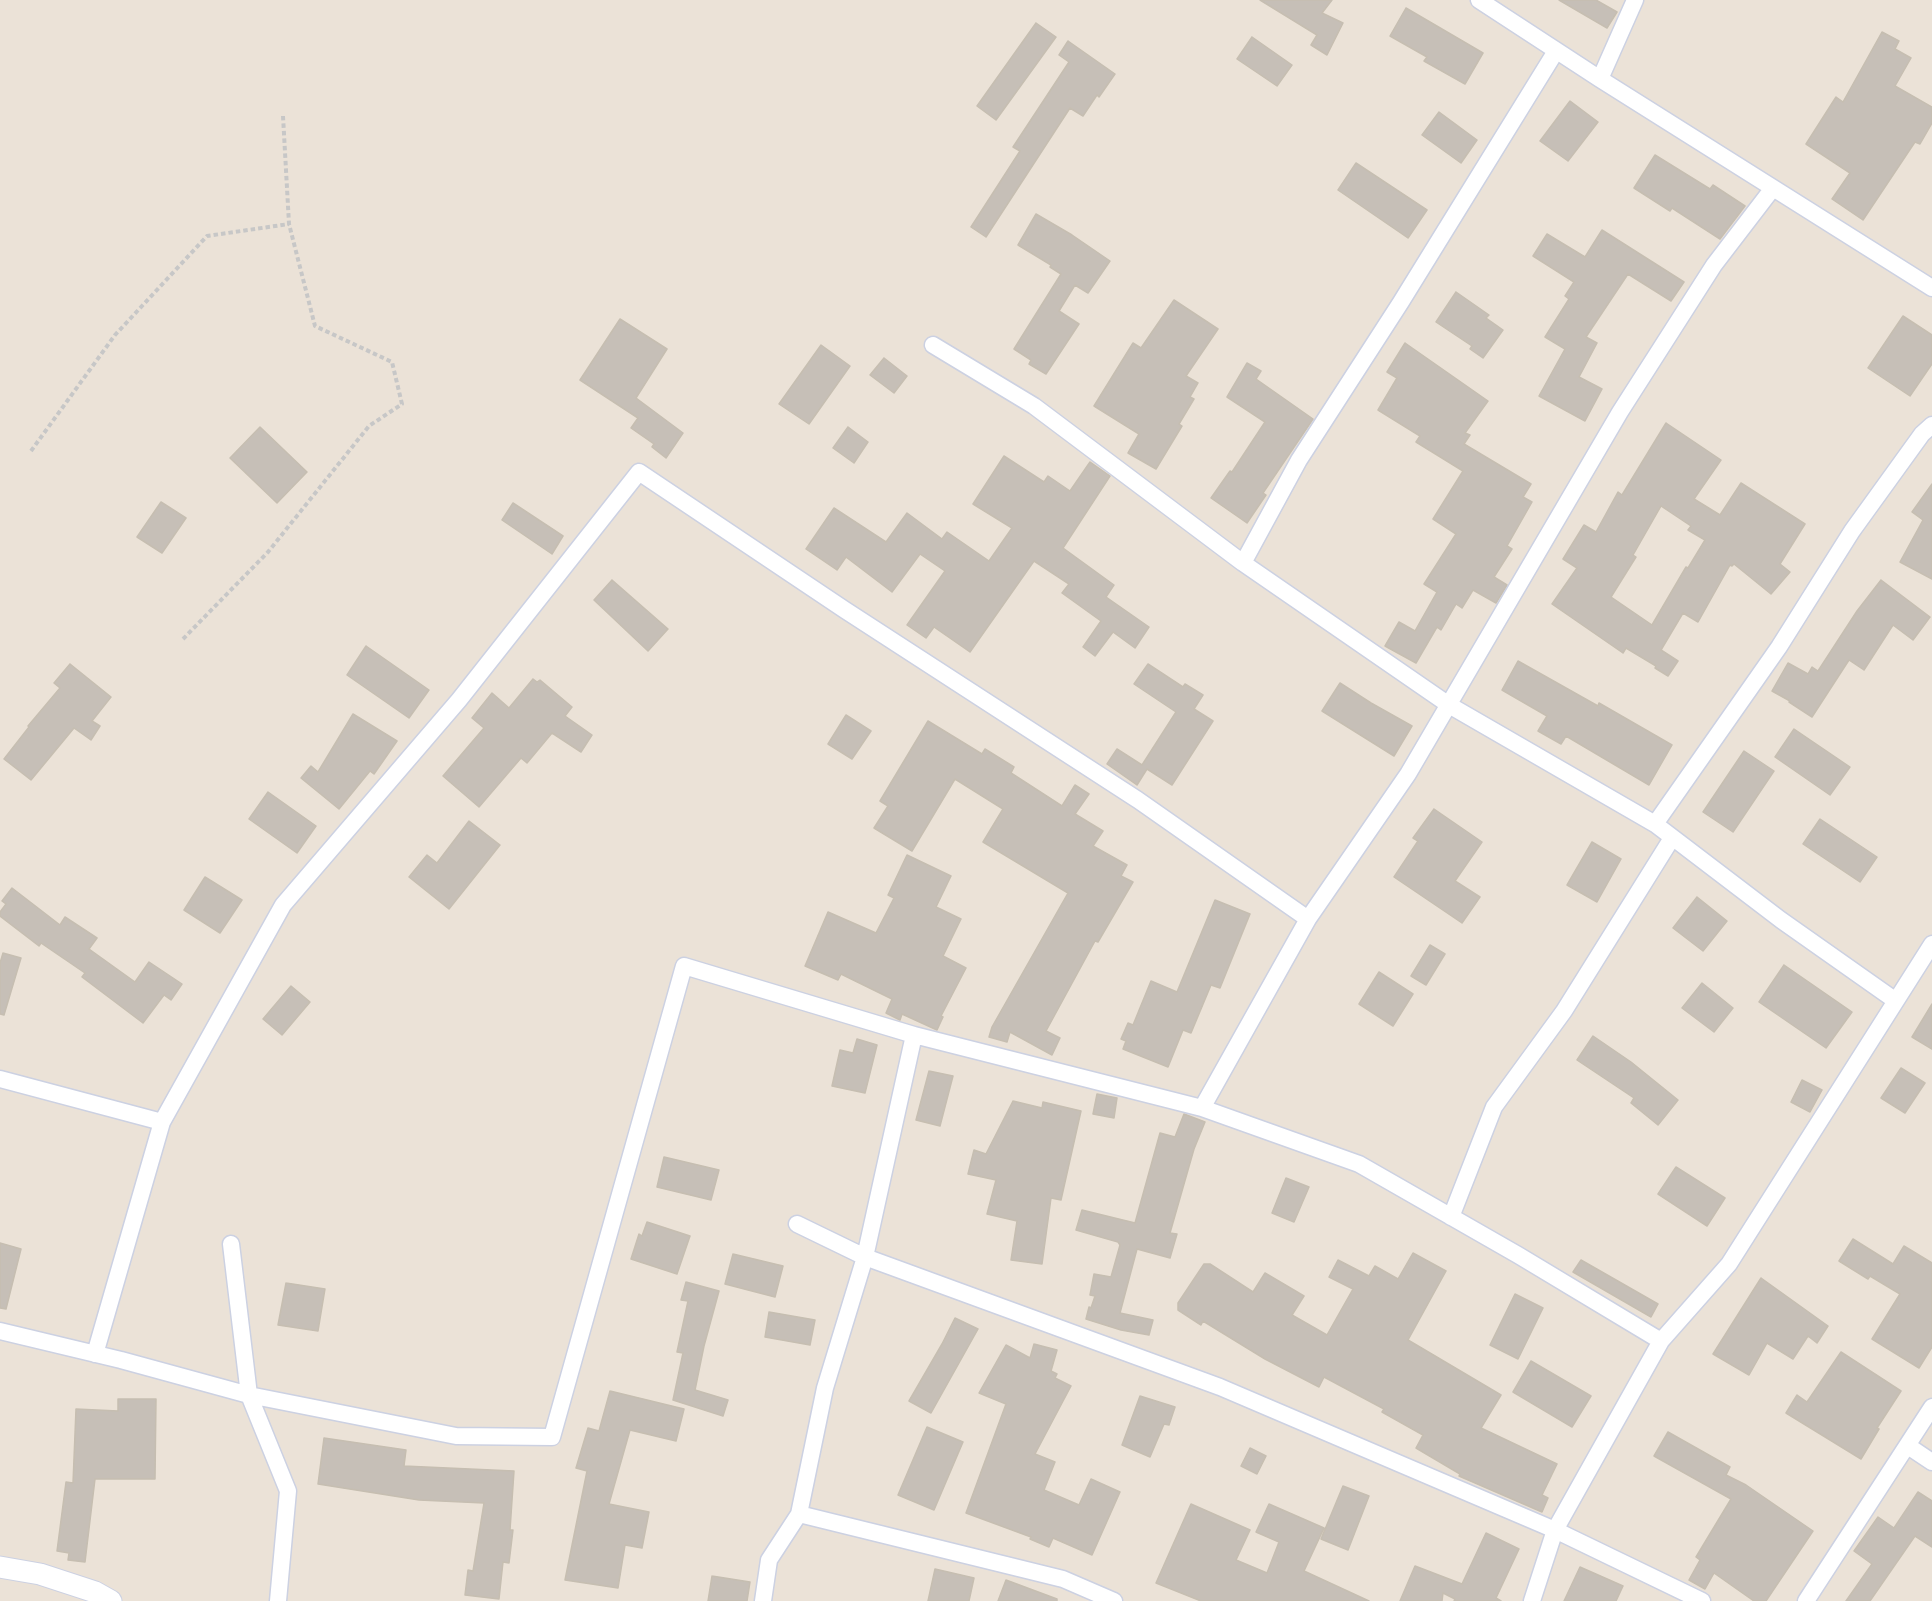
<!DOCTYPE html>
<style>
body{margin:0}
canvas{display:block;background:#ebe2d7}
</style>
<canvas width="1932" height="1601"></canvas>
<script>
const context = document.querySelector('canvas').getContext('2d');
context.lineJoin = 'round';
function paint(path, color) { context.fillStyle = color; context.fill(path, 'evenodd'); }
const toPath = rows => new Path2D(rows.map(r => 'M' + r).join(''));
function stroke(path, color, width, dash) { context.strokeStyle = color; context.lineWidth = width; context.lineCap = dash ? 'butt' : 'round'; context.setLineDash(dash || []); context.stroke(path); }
const building = toPath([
 [1260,0,1332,0,1322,13,1343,23,1327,55,1311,45,1317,35,1260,0],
 [1559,0,1596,0,1617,12,1607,28,1559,0],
 [1406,8,1483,53,1465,84,1424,61,1427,57,1390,36,1406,8],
 [1036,23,1056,37,996,120,977,106,1036,23],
 [1882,32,1899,41,1895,49,1911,58,1895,86,1932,107,1932,123,1920,144,1915,142,1863,220,1832,199,1850,173,1806,144,1836,97,1843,102,1882,32],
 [1252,37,1292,65,1277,86,1237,59,1252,37],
 [1068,41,1115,74,1099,97,1097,95,1083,116,1070,108,986,237,971,227,1020,151,1013,147,1069,62,1059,55,1068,41],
 [1570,101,1598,122,1568,161,1540,141,1570,101],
 [1439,112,1477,140,1461,163,1422,135,1439,112],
 [1655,155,1710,189,1713,185,1745,206,1720,239,1672,208,1670,211,1634,188,1655,155],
 [1356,163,1427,210,1408,238,1338,190,1356,163],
 [1036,214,1072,235,1110,261,1088,293,1075,285,1059,311,1079,324,1046,374,1029,364,1031,360,1014,349,1061,274,1050,267,1051,265,1018,245,1036,214],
 [1602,230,1684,282,1671,301,1628,274,1586,337,1597,343,1579,377,1602,389,1585,421,1539,396,1565,349,1545,337,1569,299,1565,296,1574,282,1533,256,1547,234,1585,257,1602,230],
 [1456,292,1489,315,1486,318,1503,330,1483,358,1470,349,1472,346,1436,322,1456,292],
 [1174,300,1218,329,1186,376,1198,383,1190,397,1194,399,1179,424,1182,426,1156,469,1128,453,1139,434,1094,406,1133,343,1141,348,1174,300],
 [1903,316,1932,335,1932,364,1910,396,1868,368,1903,316],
 [620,319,667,349,636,398,683,433,666,458,652,447,654,444,631,428,638,418,580,380,620,319],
 [1405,343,1488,401,1465,433,1470,435,1464,444,1531,484,1523,497,1532,502,1507,546,1512,549,1494,577,1507,585,1496,603,1473,590,1462,608,1456,604,1441,630,1437,627,1416,663,1385,646,1399,622,1415,631,1437,592,1424,584,1456,534,1433,519,1463,471,1416,442,1420,436,1378,410,1397,378,1387,372,1405,343],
 [821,345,850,366,809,424,779,404,821,345],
 [884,358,907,376,894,393,870,375,884,358],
 [1247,363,1261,371,1256,379,1313,419,1263,493,1266,495,1247,523,1211,498,1230,471,1232,472,1265,422,1227,397,1247,363],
 [1666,423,1721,460,1694,499,1720,515,1741,483,1805,524,1780,564,1790,572,1771,594,1734,564,1732,566,1730,565,1698,622,1683,613,1661,650,1678,661,1668,676,1655,668,1656,666,1626,648,1623,653,1552,604,1577,568,1563,559,1584,525,1596,532,1618,492,1622,495,1666,423],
 [1661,506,1691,526,1688,530,1705,540,1688,568,1686,567,1652,625,1611,597,1636,557,1633,555,1661,506],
 [260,427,307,472,277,503,230,458,260,427],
 [848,427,868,442,854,463,833,448,848,427],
 [1004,456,1044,482,1048,476,1070,491,1090,462,1110,476,1063,548,1114,585,1106,597,1149,627,1135,648,1113,632,1095,656,1083,647,1101,621,1062,593,1069,584,1034,561,970,652,934,627,926,638,907,625,945,571,920,554,892,592,846,557,837,570,806,549,834,508,886,542,907,513,942,539,947,532,989,561,1012,528,973,504,1004,456],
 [1932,484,1932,579,1900,562,1923,520,1912,512,1932,484],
 [161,502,186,518,162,553,137,537,161,502],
 [513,503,563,536,552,554,502,520,513,503],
 [612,580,668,629,648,651,594,600,612,580],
 [1881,580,1930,617,1913,640,1893,625,1864,670,1849,660,1812,717,1789,702,1790,701,1772,691,1788,663,1808,674,1812,667,1818,671,1857,611,1881,580],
 [366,646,429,690,409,718,347,675,366,646],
 [1518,661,1598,706,1599,703,1672,745,1649,785,1566,736,1561,744,1538,731,1547,716,1502,690,1518,661],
 [70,664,111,697,92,721,100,726,91,740,74,728,31,780,4,759,29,727,28,726,60,688,54,683,70,664],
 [1148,664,1183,687,1185,684,1203,695,1194,709,1213,721,1172,785,1147,769,1137,785,1107,764,1117,749,1142,765,1176,712,1134,684,1148,664],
 [533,679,537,682,540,680,572,707,565,716,592,735,581,752,552,733,527,763,521,758,479,807,443,776,484,728,472,718,492,693,509,708,533,679],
 [1340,683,1371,703,1412,726,1394,756,1322,711,1340,683],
 [353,714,397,741,374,774,370,771,339,809,301,778,311,766,318,772,353,714],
 [846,715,871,731,852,759,828,744,846,715],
 [928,721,982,754,985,749,1014,767,1011,773,1062,806,1075,785,1089,794,1075,814,1103,831,1093,846,1127,865,1121,876,1133,882,1098,942,1095,941,1046,1031,1060,1038,1052,1055,1010,1032,1007,1042,989,1037,992,1027,1068,893,983,842,1003,809,955,779,912,851,874,828,888,806,880,801,928,721],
 [1794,729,1850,767,1830,795,1775,757,1794,729],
 [1744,751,1774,771,1733,832,1703,812,1744,751],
 [268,792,316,826,297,853,249,819,268,792],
 [1434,809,1482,842,1455,881,1480,897,1462,923,1394,877,1418,841,1413,838,1434,809],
 [1820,819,1877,857,1860,882,1803,844,1820,819],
 [469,821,500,845,449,909,409,877,427,855,437,863,469,821],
 [1592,842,1621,859,1597,902,1567,885,1592,842],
 [907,855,951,876,936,907,961,919,943,956,966,968,941,1016,943,1017,937,1030,902,1014,900,1020,886,1013,892,999,841,974,838,980,805,966,828,912,876,933,894,898,888,895,907,855],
 [205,877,242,900,220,933,184,910,205,877],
 [12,888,60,925,65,917,97,938,89,949,135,982,149,962,182,984,171,1000,164,995,143,1023,82,977,85,973,41,943,39,946,0,916,0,912,6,904,2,901,12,888],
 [1697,897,1727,921,1703,951,1673,928,1697,897],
 [1215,900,1250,914,1220,988,1211,985,1191,1033,1183,1030,1168,1067,1123,1049,1126,1041,1121,1039,1128,1023,1133,1025,1151,981,1177,992,1215,900],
 [1430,945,1445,954,1426,985,1411,976,1430,945],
 [3,953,21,958,4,1015,0,1014,0,963,3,953],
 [1784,965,1852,1012,1826,1048,1759,1002,1784,965],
 [1379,972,1413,994,1393,1026,1359,1004,1379,972],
 [1702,983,1733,1008,1714,1032,1682,1008,1702,983],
 [291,986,310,1002,282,1035,263,1019,291,986],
 [1932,1004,1932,1049,1912,1037,1932,1004],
 [1593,1036,1631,1062,1678,1100,1658,1125,1631,1103,1634,1098,1577,1060,1593,1036],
 [857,1039,877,1045,865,1093,832,1086,840,1050,853,1053,857,1039],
 [1901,1068,1925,1083,1905,1113,1881,1098,1901,1068],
 [929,1071,953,1076,940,1126,916,1120,929,1071],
 [1802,1080,1822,1090,1810,1112,1791,1102,1802,1080],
 [1097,1094,1117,1098,1114,1118,1093,1114,1097,1094],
 [1013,1101,1042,1108,1043,1102,1081,1111,1061,1200,1051,1198,1042,1264,1011,1260,1017,1221,987,1214,996,1180,968,1174,974,1150,986,1154,1013,1101],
 [1184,1114,1205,1122,1194,1149,1170,1233,1177,1234,1170,1258,1137,1249,1120,1313,1153,1320,1149,1335,1121,1330,1086,1319,1089,1307,1091,1308,1095,1296,1090,1295,1094,1274,1111,1277,1120,1245,1118,1242,1076,1230,1082,1210,1135,1223,1160,1133,1175,1137,1184,1114],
 [664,1157,719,1170,711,1200,657,1187,664,1157],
 [1676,1167,1725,1198,1707,1226,1658,1194,1676,1167],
 [1286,1178,1309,1187,1294,1222,1272,1213,1286,1178],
 [647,1222,690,1236,677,1274,631,1259,639,1234,642,1236,647,1222],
 [1853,1239,1893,1264,1904,1246,1932,1263,1932,1347,1919,1368,1872,1339,1900,1294,1870,1276,1868,1279,1839,1261,1853,1239],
 [0,1243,21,1249,6,1309,0,1308,0,1243],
 [1413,1253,1446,1271,1408,1340,1501,1395,1481,1428,1557,1464,1542,1495,1548,1498,1542,1512,1459,1476,1460,1474,1416,1448,1423,1435,1382,1412,1384,1409,1324,1377,1319,1387,1265,1359,1203,1321,1201,1325,1178,1310,1178,1303,1204,1264,1210,1264,1253,1292,1265,1273,1304,1296,1292,1315,1327,1335,1353,1289,1329,1277,1338,1260,1369,1276,1375,1266,1398,1279,1413,1253],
 [733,1254,783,1266,775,1297,725,1284,733,1254],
 [1581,1260,1658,1304,1651,1317,1573,1272,1581,1260],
 [1761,1278,1828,1326,1817,1343,1808,1336,1793,1359,1767,1343,1749,1375,1713,1354,1761,1278],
 [686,1282,719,1291,704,1346,695,1390,728,1400,723,1416,673,1400,683,1353,677,1352,688,1301,681,1300,686,1282],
 [286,1283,325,1289,318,1331,278,1325,286,1283],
 [1515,1294,1543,1308,1518,1359,1490,1345,1515,1294],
 [769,1312,815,1320,810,1345,765,1337,769,1312],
 [955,1318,978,1329,931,1413,909,1401,942,1344,955,1318],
 [1034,1344,1057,1350,1051,1371,1057,1374,1055,1378,1071,1386,1035,1454,1055,1462,1044,1490,1079,1505,1091,1479,1120,1492,1092,1555,1053,1538,1049,1547,1030,1539,1031,1537,966,1513,1006,1404,979,1393,1006,1345,1030,1358,1034,1344],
 [1841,1352,1901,1391,1877,1428,1879,1429,1861,1459,1786,1413,1797,1395,1807,1402,1841,1352],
 [1531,1361,1591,1396,1572,1427,1513,1392,1531,1361],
 [610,1391,684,1409,676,1441,630,1430,609,1504,649,1512,642,1548,625,1545,618,1588,565,1580,587,1471,576,1468,588,1428,599,1431,610,1391],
 [1140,1396,1175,1407,1169,1425,1164,1424,1150,1457,1122,1445,1140,1396],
 [118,1399,156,1399,155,1479,95,1479,85,1562,68,1560,69,1553,57,1551,66,1482,73,1483,76,1409,118,1411,118,1399],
 [927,1427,963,1442,934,1510,898,1495,927,1427],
 [1668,1432,1730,1467,1726,1475,1746,1485,1813,1531,1766,1601,1754,1601,1714,1573,1705,1589,1689,1580,1700,1560,1696,1557,1731,1499,1654,1456,1668,1432],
 [324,1438,406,1450,404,1466,514,1471,510,1530,513,1530,509,1563,503,1562,499,1599,465,1595,468,1570,473,1571,484,1503,419,1500,318,1484,324,1438],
 [1250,1448,1266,1456,1257,1474,1241,1466,1250,1448],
 [1343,1486,1369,1496,1348,1550,1321,1539,1343,1486],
 [1918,1492,1932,1501,1932,1547,1915,1536,1870,1601,1846,1601,1872,1564,1854,1551,1878,1517,1894,1528,1918,1492],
 [1191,1504,1250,1530,1236,1560,1267,1573,1279,1542,1256,1532,1269,1504,1324,1528,1304,1571,1369,1601,1201,1601,1156,1583,1191,1504],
 [1486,1533,1519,1549,1496,1598,1501,1601,1454,1601,1455,1599,1443,1593,1442,1601,1400,1601,1415,1566,1462,1584,1486,1533],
 [1580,1567,1623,1586,1616,1601,1564,1601,1580,1567],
 [935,1569,974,1578,969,1601,928,1601,935,1569],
 [712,1576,750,1582,747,1601,708,1601,712,1576],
 [1006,1580,1057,1599,1057,1601,998,1601,1006,1580]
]);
const path = toPath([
 [31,451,115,335,207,236,289,224],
 [183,639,268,552,369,426,402,404,392,362,315,326,289,224,283,116]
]);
const minor = toPath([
 [1479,0,1600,79,1932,288],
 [1600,79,1635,0],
 [933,345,1034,406,1243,563,1449,705,1655,824,1781,920,1896,1001],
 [1243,563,1299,460,1401,302,1556,51],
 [1655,824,1779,647,1852,531,1922,434,1932,425],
 [0,1079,162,1122,95,1354],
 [1202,1108,1359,1164,1518,1255,1661,1341],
 [162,1122,283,905,459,700,639,472,845,610,1138,800,1308,919],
 [1451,1217,1494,1107,1564,1011,1672,838],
 [797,1224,865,1257,1220,1387,1555,1530,1702,1601],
 [231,1244,249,1395,288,1491,278,1601],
 [0,1331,121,1360,249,1395,456,1436,552,1437,684,966,914,1035],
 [1908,1446,1932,1462],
 [799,1514,1063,1579,1114,1601],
 [763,1601,769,1560,799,1514,825,1388,865,1257,914,1035,1202,1108,1308,919,1408,774,1620,412,1714,265,1773,188],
 [1532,1601,1555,1530,1661,1341,1729,1264,1932,944],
 [1806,1601,1932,1407]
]);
const tertiary = toPath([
 [0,1567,40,1574,95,1592,111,1601]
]);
paint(building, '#c6bfb7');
stroke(building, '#c6beb1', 1.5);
stroke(minor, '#ccd1e2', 19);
stroke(tertiary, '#ccd1e2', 23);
stroke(path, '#c7c7c7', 4, [4.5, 3]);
stroke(minor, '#fff', 16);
stroke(tertiary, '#fff', 21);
</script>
